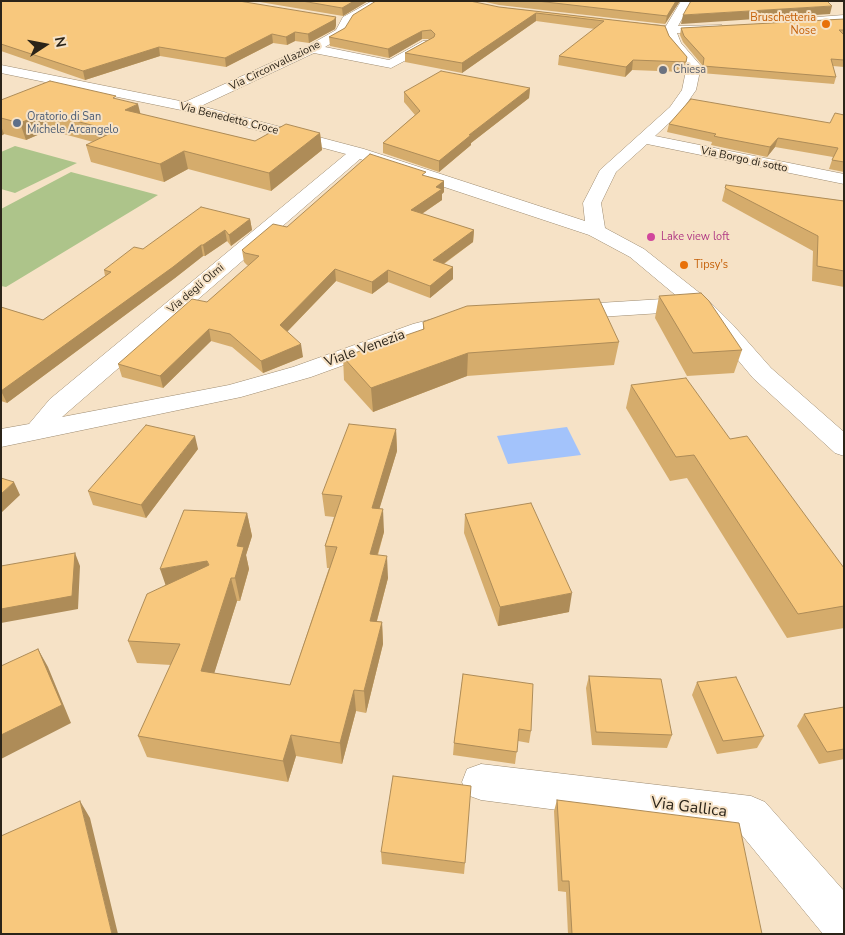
<!DOCTYPE html>
<style>
body{margin:0}
#map{position:relative;width:845px;height:935px;overflow:hidden;background:#f6e2c6;font-family:"Nunito Sans",sans-serif}
canvas{display:block}
.frame{position:absolute;inset:0;border:2px solid #2b2419;pointer-events:none}
.north{position:absolute;left:20px;top:20px;width:50px;height:50px;-webkit-text-stroke:4px #f6e2c6;paint-order:stroke;rotate:79deg;font-size:14px;font-weight:700;line-height:20px;text-align:center;color:#2b2419}
.north::after{content:'';display:block;margin:auto;width:18px;height:22px;background:#2b2419;clip-path:polygon(50% 0,100% 100%,50% 72%,0 100%)}
</style>
<div id="map">
<canvas width="845" height="935"></canvas>
<div class="frame"></div>
<div class="north">N</div>
</div>
<script>
const context = document.querySelector('canvas').getContext('2d');
context.lineJoin = 'round';
function paint(path, color) { context.fillStyle = color; context.fill(path, 'evenodd'); }
const toPath = rows => new Path2D(rows.map(r => 'M' + r).join(''));
function stroke(path, color, width, dash) { context.strokeStyle = color; context.lineWidth = width; context.lineCap = dash ? 'butt' : 'round'; context.setLineDash(dash || []); context.stroke(path); }
function write(font, color, halo, rows, align = 'center') {
  context.font = font + ' "Nunito Sans",sans-serif'; context.lineWidth = 4; context.setLineDash([]); context.textBaseline = 'middle'; context.strokeStyle = halo; context.fillStyle = color; for (const [text, x, y, turn = 0] of rows) {
    context.save(); context.translate(x, y); context.rotate((+turn || 0) * Math.PI / 180); context.textAlign = isNaN(turn) ? turn : align; if (halo) context.strokeText(text, 0, 0); context.fillText(text, 0, 0); context.restore();
  }
}
const green = toPath([
 [15,146,77,163,15,193,1,189,1,152],
 [71,172,158,195,6,287,1,286,1,209]
]);
const water = toPath([
 [567,427,581,455,508,464,497,436]
]);
const street = toPath([
 [372,1,387,1,352,22,345,35,325,47,389,60,423,41,431,41,433,44,431,47,391,68,314,53,201,106,364,149,585,221,583,203,600,170,670,107,682,90,687,66,669,44,665,33,624,28,622,25,624,22,666,26,681,1,692,1,678,26,722,25,724,28,722,31,718,32,677,33,681,43,701,66,696,90,680,113,655,136,844,174,844,184,647,144,616,172,601,203,605,228,644,249,706,298,733,325,771,368,844,432,844,456,835,453,753,378,717,335,693,311,567,319,559,317,556,312,559,307,567,305,679,298,630,257,589,235,360,159,62,417,229,385,293,367,413,324,460,312,468,314,471,319,468,324,429,334,311,377,241,397,1,447,1,429,29,424,50,399,346,154,186,111,1,73,1,65,185,102,308,46,336,30,343,17,372,1],
 [844,15,844,23,790,27,784,23,790,19,844,15],
 [481,764,751,796,765,802,844,891,844,934,823,934,741,834,481,800,467,795,462,782,467,769,481,764]
]);
const wall = toPath([
 [1,1,336,25,335,29,309,43,295,41,287,45,273,43,226,67,160,56,85,80,1,51],
 [254,1,368,1,343,16],
 [481,1,680,1,665,24,499,5],
 [499,7,665,26,669,36,687,57,684,72,632,70,625,77,558,65,559,56,595,29,536,21,462,73,405,62,405,53,430,39,422,39,389,58,330,46,329,37,345,28],
 [844,19,844,67,833,66,836,77,834,84,701,73,702,65,683,42,680,35,681,28],
 [530,88,529,98,471,143,471,145,439,172,383,153,383,143,415,115,404,102,404,92],
 [117,99,140,114,255,141,320,133,322,150,271,191,188,169,164,182,91,162,86,145,93,142,49,130,26,140,4,134,1,136,1,100],
 [844,115,844,172,829,169,833,157,775,147,767,157,711,145,712,142,667,132,669,124,830,123],
 [426,176,444,181,444,192,442,194,442,200,422,214,474,230,473,242,444,264,453,267,453,279,430,298,388,282,372,294,336,281,287,332,303,357,263,373,232,347,211,341,163,388,122,377,118,364,207,302,249,266,247,265,244,262,242,250,287,227],
 [726,185,844,201,844,287,812,281,813,251,722,201],
 [250,219,252,230,231,246,227,241,205,256,203,256,175,278,7,403,1,401,1,307,43,320,105,276,104,270,143,249],
 [659,296,742,350,734,373,687,376,655,318],
 [423,322,619,342,614,365,467,376,373,412,344,380,343,357,423,330],
 [631,385,730,439,844,568,844,628,787,638,687,478,670,481,626,408],
 [396,429,397,451,379,509,384,532,378,555,388,578,377,621,382,622,383,644,366,713,356,711,342,764,296,756,288,782,147,757,138,736,171,665,137,663,128,641,165,585,247,513,252,536,246,555,249,569,240,601,237,601,214,673,290,685,329,568,327,568,325,546,334,517,325,516,322,494],
 [198,449,146,518,93,505,88,491],
 [465,514,569,612,498,626,464,533],
 [463,674,531,731,529,743,518,741,515,764,453,755,454,743],
 [589,676,672,735,667,748,592,745,586,688],
 [697,682,764,736,757,748,717,754,692,695],
 [844,707,844,759,819,764,797,726,804,714],
 [557,800,762,934,568,934,566,892,558,891,554,811],
 [381,852,465,863,464,874,382,864]
]);
const shadedWall = toPath([
 [354,1,368,1,343,16,342,8],
 [676,1,680,1,665,24,667,16],
 [832,6,830,14,681,24,683,15],
 [536,13,536,21,462,73,462,63],
 [336,17,336,25,335,29,309,43,308,34],
 [422,31,422,39,389,58,388,49],
 [295,32,295,41,287,45,286,37],
 [272,34,273,43,226,67,225,58],
 [159,47,160,56,85,80,83,71],
 [633,60,632,70,625,77,626,67],
 [530,88,529,98,471,143,471,145,439,172,439,161,469,135],
 [138,104,142,120,125,110],
 [44,113,49,130,26,140,20,123],
 [1,126,4,134,1,136],
 [320,133,322,150,271,191,269,173],
 [778,138,775,147,767,157,770,147],
 [184,151,188,169,164,182,160,164],
 [444,181,444,192,442,194,442,200,411,221,411,210,436,187],
 [250,219,252,230,231,246,229,235],
 [225,230,227,241,205,256,203,245],
 [474,230,473,242,432,272,433,260],
 [201,245,203,256,175,278,7,403,1,391],
 [453,267,453,279,430,298,430,286],
 [335,269,336,281,281,338,280,325],
 [388,270,388,282,372,294,372,282],
 [209,329,211,341,163,388,160,376],
 [301,344,303,357,263,373,261,361],
 [468,353,467,376,373,412,371,388],
 [396,429,397,451,373,530,372,508],
 [195,436,198,449,146,518,141,505],
 [14,482,20,495,1,513,1,494],
 [383,509,384,532,371,576,370,554],
 [247,513,252,536,246,555,249,569,240,601,235,578,237,546],
 [75,553,80,566,78,609,1,623,1,609],
 [387,556,388,578,371,643,370,621],
 [207,561,213,583,168,592,160,569],
 [231,578,237,601,208,693,201,671],
 [572,593,569,612,498,626,500,607],
 [382,622,383,644,366,713,364,691],
 [38,649,48,667,71,723,1,759,1,735],
 [354,690,356,711,342,764,340,743],
 [291,735,296,756,288,782,283,761],
 [80,801,90,818,118,934,112,934]
]);
const building = toPath([
 [1,1,239,1,336,17,334,20,308,34,295,32,286,37,272,34,225,58,159,47,83,71,1,44,1,1],
 [302,1,354,1,342,8,302,1],
 [376,1,470,1,499,7,665,26,669,36,687,57,686,62,633,60,626,67,559,56,604,21,536,13,462,63,405,53,434,37,435,34,431,30,422,31,388,49,329,37,345,28,353,15,376,1],
 [537,1,676,1,667,16,537,1],
 [691,1,827,1,832,6,683,15,691,1],
 [844,19,844,30,839,30,844,35,844,60,831,59,836,77,703,66,704,58,684,36,681,28,844,19],
 [441,71,530,88,469,135,471,135,439,161,383,143,420,111,404,92,441,71],
 [50,81,116,96,113,98,138,104,125,110,255,141,286,124,320,133,269,173,184,151,160,164,86,145,115,131,44,113,20,123,1,118,1,100,50,81],
 [691,99,830,123,835,113,844,115,844,162,832,160,838,148,778,138,770,147,718,137,714,136,716,134,669,124,691,99],
 [370,154,426,172,422,175,444,181,436,187,442,189,411,210,474,230,433,260,453,267,430,286,388,270,372,282,335,269,280,325,301,344,261,361,230,334,209,329,160,376,118,364,192,299,207,302,259,256,245,253,242,250,273,224,287,227,370,154],
 [726,185,844,201,844,271,817,266,818,236,725,188,726,185],
 [201,207,250,219,229,235,225,230,203,245,201,245,173,267,1,391,1,307,43,320,111,272,104,270,134,247,143,249,201,207],
 [701,293,709,301,742,350,693,353,659,296,701,293],
 [599,299,619,342,468,353,371,388,343,357,424,329,423,322,467,306,599,299],
 [686,378,730,439,747,436,844,568,844,606,798,614,694,455,676,457,631,385,686,378],
 [349,424,396,429,372,508,383,509,370,554,387,556,370,621,382,622,364,691,354,690,340,743,291,735,283,761,138,736,180,644,128,641,147,594,209,565,207,561,160,569,184,510,247,513,237,546,244,547,235,578,231,578,201,671,290,685,337,547,325,546,342,496,322,494,349,424],
 [146,425,195,436,141,505,88,491,146,425],
 [1,478,14,482,1,494,1,478],
 [531,503,572,593,500,607,465,514,531,503],
 [75,553,72,596,1,609,1,566,75,553],
 [38,649,62,705,1,735,1,666,38,649],
 [463,674,533,684,531,731,519,729,517,752,454,743,463,674],
 [589,676,661,679,672,735,596,732,589,676],
 [736,677,764,736,723,741,697,682,736,677],
 [844,707,844,749,827,752,804,714,844,707],
 [393,776,471,786,465,863,381,852,393,776],
 [557,800,739,823,762,934,572,934,569,881,562,881,557,800],
 [80,801,112,934,1,934,1,836,80,801]
]);
const markers = [
 [826,24,5,"#e8710a"],
 [663,70,5,"#6b7280"],
 [17,123,5,"#5c6f8a"],
 [651,237,5,"#d1479c"],
 [684,265,5,"#e8710a"]
];
const farFoodnames = [
 ["Bruschetteria",816,18],
 ["Nose",816,31],
 ["Tipsy's",694,265,"left"]
];
const farStreetnames = [
 ["Via Circonvallazione",275,66,-26],
 ["Via Benedetto Croce",229,119,14],
 ["Via Borgo di sotto",744,160,12],
 ["Via degli Olmi",196,289,-40]
];
const farWorshipnames = [
 ["Chiesa",673,70]
];
const farServicenames = [
 ["Oratorio di San",27,117],
 ["Michele Arcangelo",27,130]
];
const farHotelnames = [
 ["Lake view loft",661,237]
];
const streetNames = [
 ["Viale Venezia",365,349,-20]
];
const nearStreetnames = [
 ["Via Gallica",689,808,7]
];
paint(green, '#adc48a');
paint(water, '#a3c3fb');
stroke(street, '#9d8b71', 1);
paint(street, '#fff');
paint(wall, '#d5ac6c');
paint(shadedWall, '#ae8c58');
paint(building, '#f8c87d');
stroke(building, '#ae8c58', 1);
for (const [x, y, r, color] of markers) { const dot = new Path2D(); dot.arc(x, y, r, 0, 2 * Math.PI); context.fillStyle = color; context.fill(dot); stroke(dot, '#f6e2c6', 2); }
write('11px', '#c56008', '#f6e2c6', farFoodnames, 'right');
write('11px', '#2b2419', '#f6e2c6', farStreetnames);
write('11px', '#5b616d', '#f6e2c6', farWorshipnames, 'left');
write('11px', '#4e5e75', '#f6e2c6', farServicenames, 'left');
write('11px', '#b23c85', '#f6e2c6', farHotelnames, 'left');
write('14px', '#2b2419', '#f6e2c6', streetNames);
write('16px', '#2b2419', '#f6e2c6', nearStreetnames);
</script>
